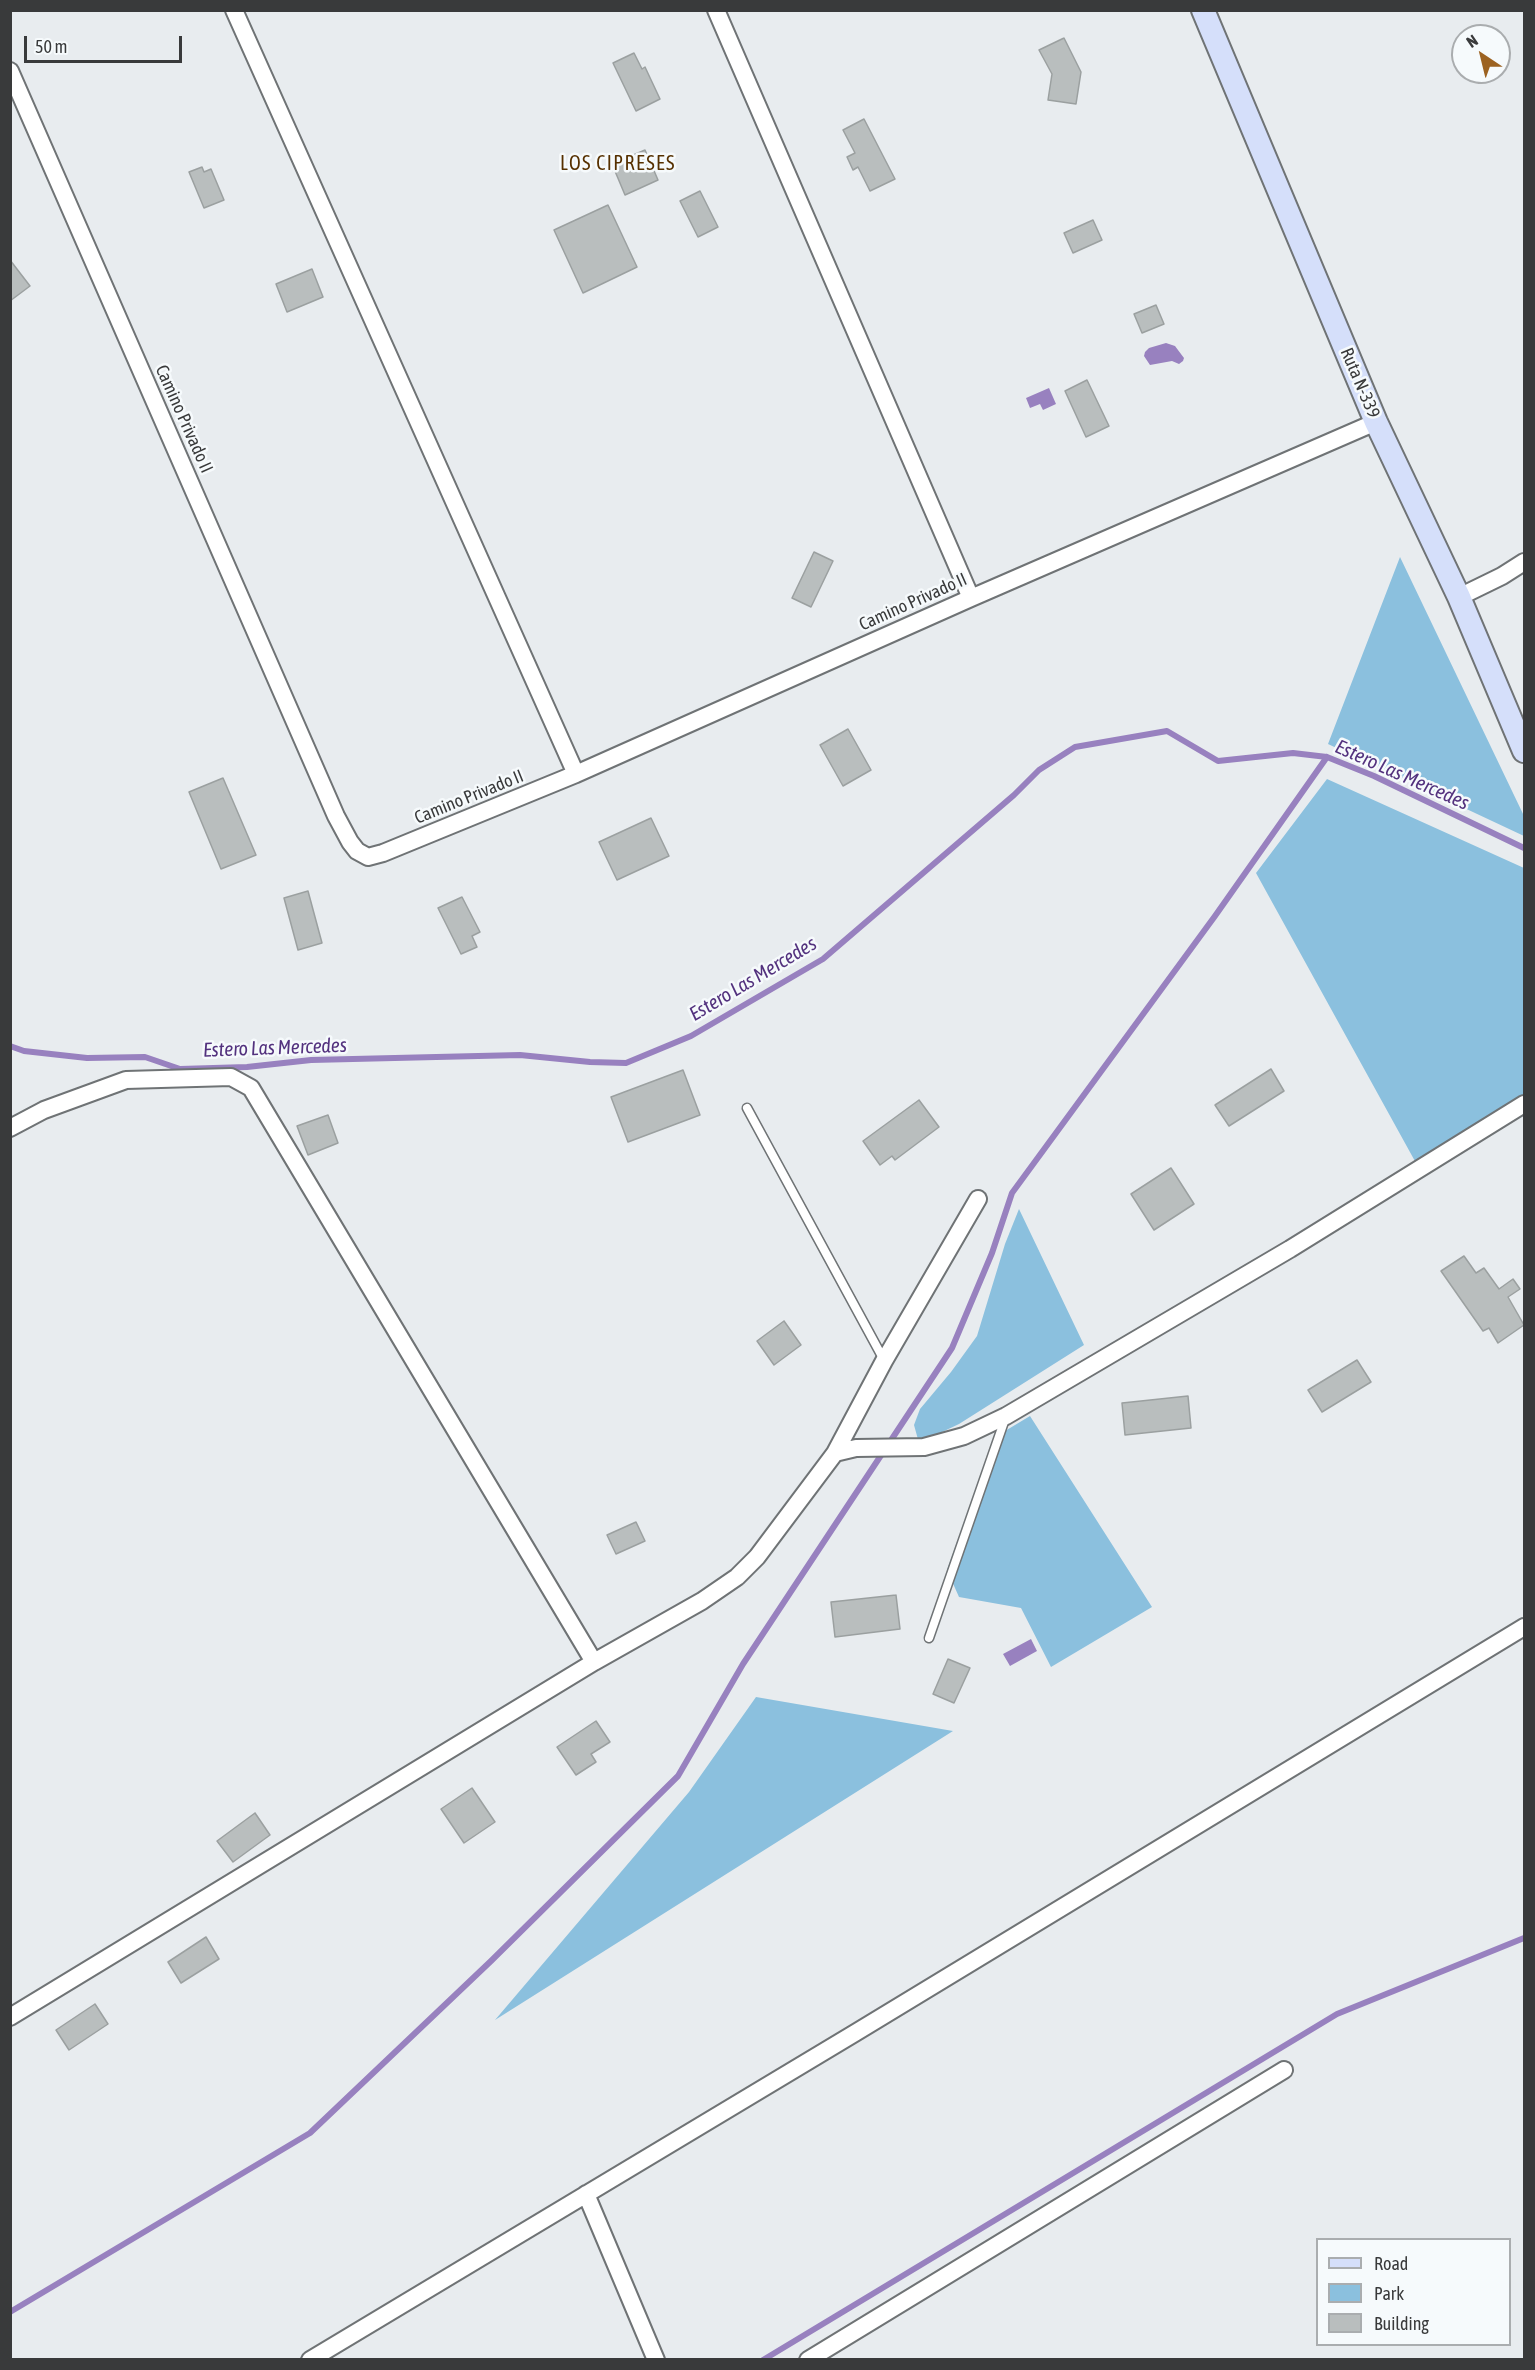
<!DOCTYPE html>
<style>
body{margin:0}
#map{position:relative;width:1535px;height:2370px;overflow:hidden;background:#e8ecef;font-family:"Asap Condensed",sans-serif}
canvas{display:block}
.frame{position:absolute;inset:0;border:12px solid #393a3b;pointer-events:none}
.legend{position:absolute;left:1316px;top:2238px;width:195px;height:108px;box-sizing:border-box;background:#f6fafc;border:2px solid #aaadaf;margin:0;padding:8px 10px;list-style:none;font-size:18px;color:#393a3b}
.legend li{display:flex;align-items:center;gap:12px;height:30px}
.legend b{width:30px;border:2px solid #aaadaf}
.north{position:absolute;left:1451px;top:24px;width:60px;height:60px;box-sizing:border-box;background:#f6fafc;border:2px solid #aaadaf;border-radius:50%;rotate:325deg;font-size:16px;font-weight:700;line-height:24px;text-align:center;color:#393a3b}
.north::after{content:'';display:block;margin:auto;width:21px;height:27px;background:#9c6221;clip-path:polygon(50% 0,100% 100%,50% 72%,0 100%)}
.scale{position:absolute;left:24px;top:36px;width:158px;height:27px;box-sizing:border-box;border:3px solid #393a3b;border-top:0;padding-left:8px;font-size:18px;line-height:21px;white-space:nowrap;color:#393a3b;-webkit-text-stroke:4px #f6fafc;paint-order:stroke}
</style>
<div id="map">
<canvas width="1535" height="2370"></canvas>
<div class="frame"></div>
<ul class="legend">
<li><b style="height:8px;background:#d5dffa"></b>Road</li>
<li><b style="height:16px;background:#8bc0de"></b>Park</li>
<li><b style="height:16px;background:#b9bebe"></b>Building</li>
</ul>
<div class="north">N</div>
<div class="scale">50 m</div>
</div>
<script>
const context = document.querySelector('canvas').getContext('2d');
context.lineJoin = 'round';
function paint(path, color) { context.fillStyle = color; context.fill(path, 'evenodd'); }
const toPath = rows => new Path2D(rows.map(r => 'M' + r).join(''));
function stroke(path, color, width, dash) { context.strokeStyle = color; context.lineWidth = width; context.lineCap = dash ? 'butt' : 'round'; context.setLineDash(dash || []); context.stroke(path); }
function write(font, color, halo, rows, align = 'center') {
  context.font = font + ' "Asap Condensed",sans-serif'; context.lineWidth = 5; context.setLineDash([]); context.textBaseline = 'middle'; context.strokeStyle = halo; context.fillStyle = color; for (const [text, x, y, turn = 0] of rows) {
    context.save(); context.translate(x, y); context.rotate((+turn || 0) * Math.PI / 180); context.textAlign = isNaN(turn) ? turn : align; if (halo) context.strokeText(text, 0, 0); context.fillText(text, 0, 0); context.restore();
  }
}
const green = toPath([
 [1400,557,1524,816,1524,836,1328,744],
 [1327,779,1524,868,1524,1099,1416,1163,1256,873],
 [1019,1209,1084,1345,959,1424,919,1443,914,1425,920,1409,951,1372,977,1336,1005,1244],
 [1030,1416,1152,1607,1051,1667,1021,1608,959,1597,947,1570,995,1437],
 [756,1697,953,1731,495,2020,689,1792]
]);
const water = toPath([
 [1166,343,1175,346,1184,358,1183,361,1179,364,1172,361,1150,365,1144,356,1145,352,1149,348],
 [1049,388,1056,404,1043,410,1040,404,1030,408,1026,398],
 [1031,1639,1037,1651,1010,1666,1003,1654]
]);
const stream = toPath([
 [10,1046,24,1051,87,1058,145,1057,180,1069,247,1067,311,1060,520,1055,590,1062,626,1063,691,1036,823,959,1014,795,1039,770,1075,747,1167,731,1218,761,1293,753,1327,757,1374,776,1524,848],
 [10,2312,310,2133,491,1961,678,1776,743,1664,952,1348,992,1253,1012,1193,1215,916,1327,757],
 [763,2360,1337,2014,1524,1938]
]);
const building = toPath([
 [1064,38,1081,72,1076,104,1048,100,1052,74,1039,50,1064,38],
 [634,53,642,69,645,67,660,99,636,111,613,63,634,53],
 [864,119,895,179,870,191,858,167,853,170,847,157,855,153,843,130,864,119],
 [645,150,658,180,625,195,612,164,645,150],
 [202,167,204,172,211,169,224,200,204,208,189,172,202,167],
 [700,191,718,227,698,237,680,201,700,191],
 [608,205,637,267,583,293,554,230,608,205],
 [1093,220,1102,240,1073,253,1064,233,1093,220],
 [10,260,30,286,10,301,10,260],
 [312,269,323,297,287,312,276,284,312,269],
 [1156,305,1164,324,1142,333,1134,314,1156,305],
 [1087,380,1109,426,1086,437,1065,391,1087,380],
 [814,552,833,561,811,607,792,598,814,552],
 [848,729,871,770,843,786,820,745,848,729],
 [223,778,256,855,221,869,189,792,223,778],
 [651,818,669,856,617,880,599,842,651,818],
 [308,891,322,943,298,950,284,898,308,891],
 [462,897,480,932,472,936,477,947,461,954,438,908,462,897],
 [1271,1069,1284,1091,1229,1126,1215,1105,1271,1069],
 [683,1070,700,1115,628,1142,611,1097,683,1070],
 [919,1100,939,1127,895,1160,892,1156,880,1165,863,1141,919,1100],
 [328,1115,338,1143,308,1155,297,1126,328,1115],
 [1171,1168,1194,1204,1154,1230,1131,1194,1171,1168],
 [1464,1256,1476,1273,1484,1268,1499,1289,1513,1279,1520,1289,1508,1297,1524,1325,1498,1343,1489,1328,1483,1331,1441,1271,1464,1256],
 [784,1321,801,1345,774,1365,757,1341,784,1321],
 [1357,1360,1371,1382,1322,1412,1308,1390,1357,1360],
 [1188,1396,1191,1428,1125,1435,1122,1403,1188,1396],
 [636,1522,645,1541,616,1554,607,1535,636,1522],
 [896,1595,900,1629,835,1637,831,1602,896,1595],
 [948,1659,970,1668,954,1703,933,1694,948,1659],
 [596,1721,610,1742,591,1754,596,1762,576,1775,557,1747,596,1721],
 [472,1788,495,1822,464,1843,441,1809,472,1788],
 [255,1813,270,1835,233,1862,217,1841,255,1813],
 [206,1937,219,1959,181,1983,168,1962,206,1937],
 [95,2004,108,2024,69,2050,56,2030,95,2004]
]);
const lane = toPath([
 [747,1108,884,1360],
 [929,1638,1005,1419]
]);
const street = toPath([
 [234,10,576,774],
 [716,10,971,598],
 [10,71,336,816,350,842,357,851,368,857,383,853,576,774,971,598,1376,422],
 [1459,597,1502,576,1524,562],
 [10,1128,44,1110,126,1080,231,1077,251,1088,594,1662],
 [835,1453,884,1361,978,1199],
 [10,2017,594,1662,702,1601,737,1577,757,1557,835,1453,856,1448,924,1447,964,1436,1006,1416,1290,1249,1524,1104],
 [586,2194,656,2360],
 [310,2360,855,2033,1524,1627],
 [808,2360,1284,2070]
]);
const secondary = toPath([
 [1203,10,1376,422,1459,597,1524,751]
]);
const streetNames = [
 ["Ruta N-339",1360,383,67],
 ["Camino Privado II",184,419,66],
 ["Camino Privado II",913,602,-24],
 ["Camino Privado II",469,797,-22]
];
const neighbourhoodNames = [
 ["LOS CIPRESES",618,164]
];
const waterNames = [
 ["Estero Las Mercedes",1402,775,24],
 ["Estero Las Mercedes",753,979,-31],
 ["Estero Las Mercedes",275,1048,-2]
];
paint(green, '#8bc0de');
paint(water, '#9881bf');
stroke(stream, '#9881bf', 6);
paint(building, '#b9bebe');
stroke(building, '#9ba0a0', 1.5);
stroke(lane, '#6f7375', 11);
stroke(street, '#6f7375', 20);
stroke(secondary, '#6f7375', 26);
stroke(lane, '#fff', 8);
stroke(street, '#fff', 16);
stroke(secondary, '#d5dffa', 22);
write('18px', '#393a3b', '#f6fafc', streetNames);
context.letterSpacing = '1.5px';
write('20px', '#563000', '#f6fafc', neighbourhoodNames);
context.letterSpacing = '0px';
write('italic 20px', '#53327e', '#f6fafc', waterNames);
</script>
